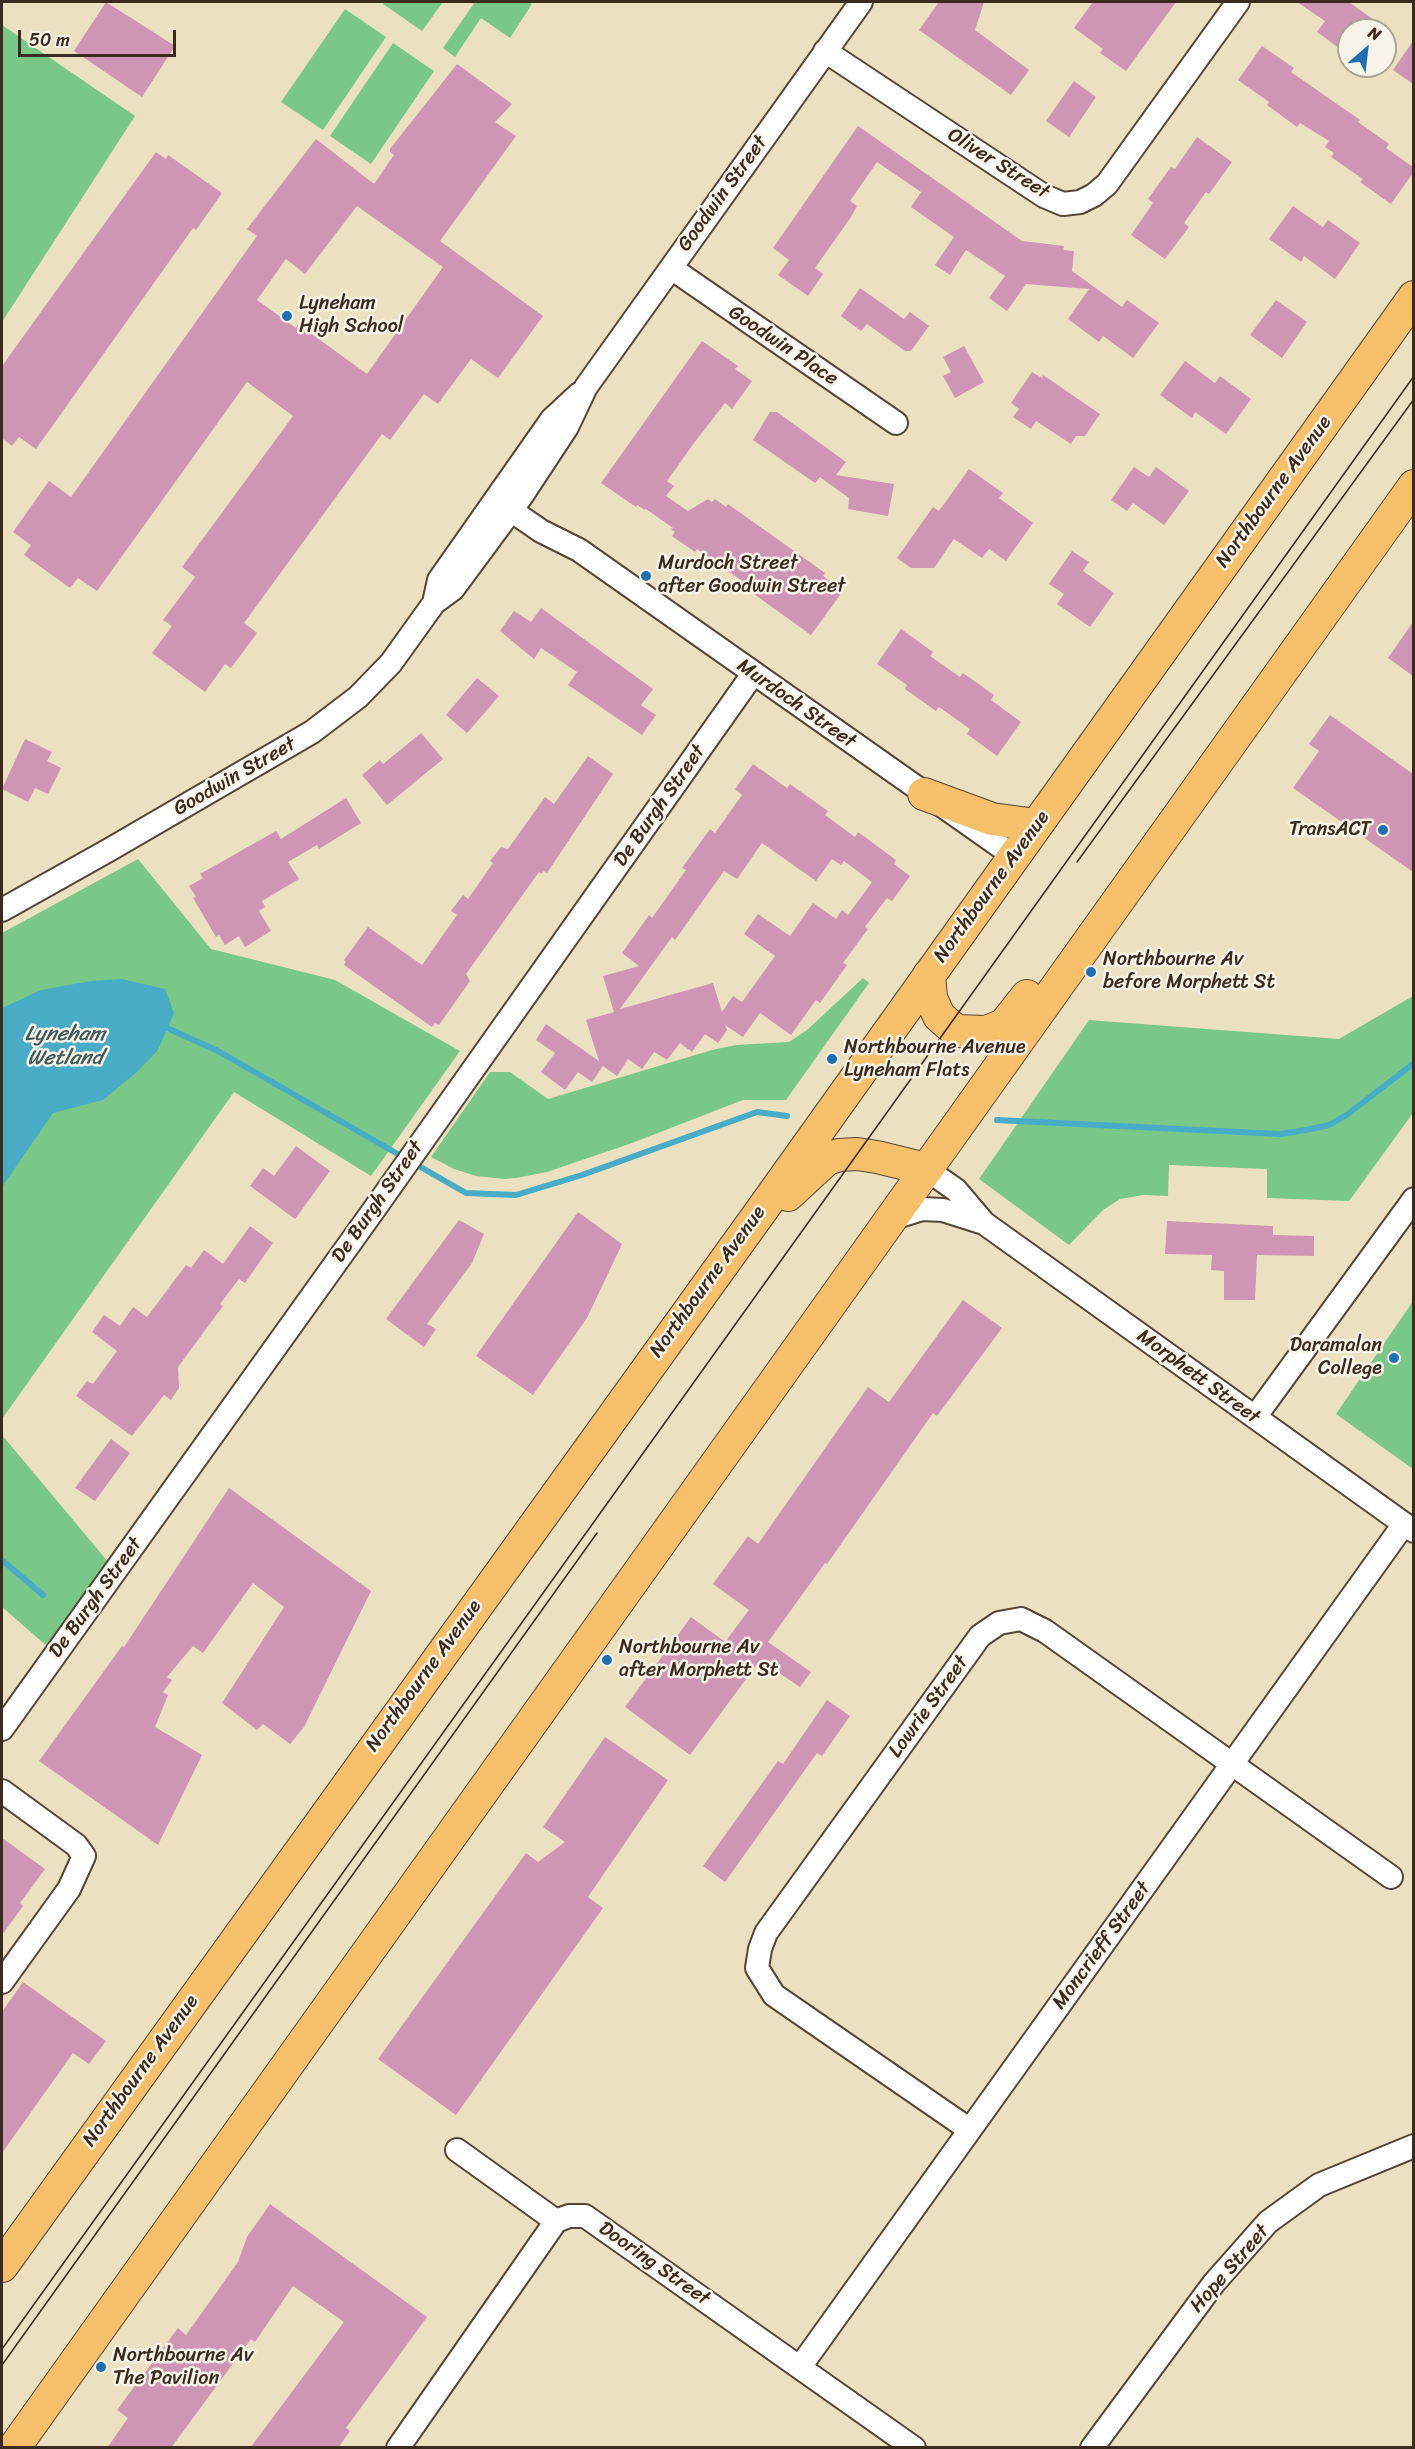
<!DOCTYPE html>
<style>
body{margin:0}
#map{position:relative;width:1415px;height:2449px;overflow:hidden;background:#ebe1c0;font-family:Sriracha,sans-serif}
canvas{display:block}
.frame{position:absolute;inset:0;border:3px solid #3b2a1e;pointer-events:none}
.north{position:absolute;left:1337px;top:18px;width:60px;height:60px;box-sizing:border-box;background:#f7f3e8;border:2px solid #aca397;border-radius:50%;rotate:28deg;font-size:16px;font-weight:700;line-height:24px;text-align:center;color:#3b2a1e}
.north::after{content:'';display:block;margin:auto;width:21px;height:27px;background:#1f6fb2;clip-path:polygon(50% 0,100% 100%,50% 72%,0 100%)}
.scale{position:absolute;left:18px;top:30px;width:158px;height:27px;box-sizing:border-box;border:3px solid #3b2a1e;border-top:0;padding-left:8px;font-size:18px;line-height:21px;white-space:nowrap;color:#3b2a1e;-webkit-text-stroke:4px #f7f3e8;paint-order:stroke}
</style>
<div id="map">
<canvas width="1415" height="2449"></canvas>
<div class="frame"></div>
<div class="north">N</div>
<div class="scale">50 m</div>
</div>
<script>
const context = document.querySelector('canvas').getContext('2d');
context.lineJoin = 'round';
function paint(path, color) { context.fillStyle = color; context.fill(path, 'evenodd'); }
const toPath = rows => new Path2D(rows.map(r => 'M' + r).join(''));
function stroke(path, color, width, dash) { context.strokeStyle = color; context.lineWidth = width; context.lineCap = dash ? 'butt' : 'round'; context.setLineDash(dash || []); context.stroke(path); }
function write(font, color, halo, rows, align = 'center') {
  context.font = font + ' Sriracha,sans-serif'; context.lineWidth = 5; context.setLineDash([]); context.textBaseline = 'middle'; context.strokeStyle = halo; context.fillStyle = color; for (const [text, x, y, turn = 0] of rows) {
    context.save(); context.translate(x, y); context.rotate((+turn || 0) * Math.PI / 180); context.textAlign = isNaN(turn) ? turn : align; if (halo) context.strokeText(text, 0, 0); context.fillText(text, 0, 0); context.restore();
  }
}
const green = toPath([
 [384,2,443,2,422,31,383,4],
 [475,2,528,2,532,4,510,38,481,18,455,57,443,48],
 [345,9,386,37,323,130,281,102],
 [2,25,135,116,2,322],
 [393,43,434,71,371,164,330,136],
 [138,859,211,949,335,980,460,1051,371,1176,234,1092,2,1419,2,933],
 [863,978,869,983,786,1100,743,1100,632,1143,547,1172,516,1178,504,1179,476,1176,454,1169,431,1157,490,1072,510,1072,548,1099,712,1050,736,1045,789,1042,807,1030],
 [1413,996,1413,1113,1349,1201,1267,1198,1267,1169,1169,1165,1168,1196,1143,1195,1120,1199,1103,1210,1069,1245,979,1179,1089,1020,1339,1039],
 [1413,1301,1414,1469,1413,1469,1336,1414],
 [2,1435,109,1563,48,1647,2,1607]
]);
const water = toPath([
 [122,979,165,989,174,1013,158,1050,137,1072,103,1100,53,1113,2,1187,2,1008,41,990,91,981]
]);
const stream = toPath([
 [167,1028,218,1051,466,1193,516,1195,582,1175,757,1112,787,1116],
 [997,1120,1280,1134,1306,1130,1329,1125,1348,1114,1414,1063],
 [2,1560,43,1595]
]);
const building = toPath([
 [106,2,175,46,142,97,74,51],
 [939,2,984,2,975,30,1029,70,1011,95,919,30],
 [1093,2,1176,2,1126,71,1100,53,1103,49,1074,28],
 [1297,2,1349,2,1374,20,1367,30,1349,30,1349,55,1317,32,1325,21],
 [1413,41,1413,84,1393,70],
 [1262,46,1294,68,1291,72,1360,120,1358,122,1389,144,1386,148,1413,167,1413,173,1391,204,1360,182,1363,179,1331,157,1334,153,1325,147,1329,141,1300,123,1297,127,1267,105,1269,102,1238,80],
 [457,64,512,104,495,122,516,136,440,241,543,316,498,378,471,359,438,404,424,394,390,440,382,434,244,623,257,633,231,668,225,664,205,692,152,653,172,626,163,620,195,577,182,567,293,416,247,382,97,591,78,578,70,588,24,555,31,545,13,532,49,481,71,497,257,236,247,229,316,139,374,184,394,155,390,152,390,149],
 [357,206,443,267,367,374,298,324,296,328,257,300,286,259,305,274],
 [1074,81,1096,97,1069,137,1046,121],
 [858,126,1022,241,1064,246,1063,250,1074,251,1072,271,1122,307,1127,300,1159,323,1133,358,1103,336,1099,342,1068,319,1089,289,1026,284,1007,311,989,298,1005,276,966,250,950,275,935,265,954,237,911,207,921,192,877,162,850,201,857,206,851,217,815,268,823,274,808,296,778,275,789,260,773,248],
 [1197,137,1232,162,1209,194,1206,192,1184,223,1189,227,1165,259,1131,235,1153,203,1148,199,1171,167,1175,169],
 [156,152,166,159,168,155,222,193,196,230,193,228,36,449,19,437,12,446,2,438,2,366],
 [1293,206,1323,227,1328,220,1360,243,1335,279,1304,256,1301,262,1269,239],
 [860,288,904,319,910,312,929,326,911,351,905,351,867,324,861,331,841,316],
 [1276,300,1307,322,1282,358,1250,335],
 [702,341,738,366,735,369,752,381,732,409,725,403,694,443,667,481,674,486,666,496,688,511,708,499,712,502,715,499,726,507,728,504,825,573,823,576,843,591,811,635,740,584,742,581,697,549,695,552,672,536,675,532,671,529,673,528,646,509,645,510,637,505,636,507,601,483],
 [964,346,984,382,955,398,943,376,951,372,943,357],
 [1185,361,1215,383,1220,376,1251,399,1226,434,1195,412,1192,418,1160,395],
 [1032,372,1042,378,1043,375,1100,414,1085,436,1076,436,1071,444,1036,421,1031,429,1013,417,1019,409,1011,403],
 [770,412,777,412,846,462,836,475,894,484,888,516,848,509,849,498,820,477,815,483,753,440],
 [1134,467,1149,477,1156,467,1189,491,1164,525,1133,503,1127,511,1111,500],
 [969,469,1003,493,999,498,1033,523,1006,561,989,549,982,558,954,539,934,568,911,568,897,558,933,507,939,511],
 [1072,551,1089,562,1083,571,1114,593,1090,627,1057,604,1064,594,1049,584],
 [541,608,653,689,641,705,656,715,642,735,568,685,577,672,541,648,534,659,500,631,514,611,531,622],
 [1413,622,1413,676,1388,658],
 [901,629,933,652,930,656,960,677,963,673,994,695,991,700,1021,722,997,756,967,734,970,729,939,707,936,711,905,689,907,685,877,664],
 [477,678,499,696,467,733,446,715],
 [1330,715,1413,774,1413,872,1293,788,1319,751,1309,744],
 [421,733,443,759,387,805,362,775,380,760,383,764],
 [25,739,52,752,47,761,61,768,48,794,35,788,28,802,2,789],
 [588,756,613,774,547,873,544,871,541,874,539,872,466,974,470,981,439,1025,435,1023,432,1027,344,965,346,962,344,960,368,927,422,965,457,915,451,911,463,895,468,899,493,863,490,861,501,847,508,849,545,797,554,804],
 [753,764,787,788,790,784,828,811,825,815,855,837,858,832,896,860,894,864,910,876,892,901,887,898,865,927,868,929,843,963,847,965,820,1003,816,1000,791,1035,760,1013,743,1037,725,1025,727,1030,718,1043,705,1034,692,1052,680,1043,667,1060,654,1052,642,1069,628,1059,617,1076,603,1066,592,1082,578,1072,565,1090,541,1072,555,1053,536,1040,546,1024,599,1061,586,1020,614,1012,603,976,639,966,622,953,649,915,652,918,686,870,682,868,710,829,715,833,742,795,735,789],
 [762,843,816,881,832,859,841,865,844,861,872,882,848,915,842,910,836,919,813,903,790,936,758,914,744,934,775,956,742,1002,733,996,722,1012,713,983,620,1009,672,937,675,940,724,871,737,879],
 [346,798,361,823,319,849,317,845,288,862,299,879,262,901,265,907,259,911,271,931,245,947,239,936,225,945,219,935,216,937,193,898,196,897,189,886,203,878,200,874,276,831,281,839],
 [296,1146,330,1171,295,1219,250,1186,263,1168,274,1176],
 [578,1212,622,1244,587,1318,533,1395,476,1356],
 [459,1220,484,1234,472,1263,427,1324,436,1329,424,1347,386,1319],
 [1167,1221,1273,1226,1273,1235,1314,1236,1314,1256,1257,1255,1255,1300,1224,1300,1224,1271,1211,1270,1212,1255,1165,1254],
 [250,1226,273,1243,245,1283,239,1279,220,1304,223,1306,178,1367,179,1388,171,1400,164,1395,132,1436,76,1396,87,1381,93,1384,117,1351,92,1332,104,1315,120,1326,133,1307,147,1317,186,1265,191,1268,204,1250,223,1264],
 [963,1300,1002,1328,937,1416,933,1413,827,1564,825,1563,768,1642,811,1672,800,1687,760,1660,690,1755,625,1707,691,1617,725,1642,749,1610,713,1584,748,1536,758,1544,868,1387,889,1402],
 [111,1439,130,1453,95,1501,75,1488],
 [229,1488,371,1591,304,1727,290,1744,263,1724,257,1730,222,1703,284,1607,253,1583,203,1653,193,1646,167,1677,172,1680,163,1692,168,1695,155,1727,202,1755,158,1845,39,1761,122,1646,124,1647],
 [827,1700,850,1716,822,1756,817,1753,725,1882,703,1866,778,1761,783,1764],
 [605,1737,668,1780,588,1897,603,1908,456,2115,378,2059,526,1853,538,1862,565,1842,543,1827],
 [2,1838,45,1869,20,1903,23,1906,2,1935],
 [23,1982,106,2041,89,2064,73,2053,2,2153,2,2012],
 [270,2204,427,2317,346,2428,350,2431,338,2448,250,2448,344,2322,293,2286,255,2342,251,2339,171,2448,107,2448,128,2418,117,2410,178,2328,186,2335,238,2262,247,2237]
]);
const minor = toPath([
 [825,51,1044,196,1063,204,1080,202,1094,195,1107,184,1238,2],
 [671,268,896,423],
 [496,500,541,531,579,550,1014,856],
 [434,603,439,580,552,419,579,394],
 [2,910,109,850,312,732,358,697,391,663,434,603,453,589,521,497,567,427,586,387,861,2],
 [926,1169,956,1190,984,1223,1414,1531],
 [890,1219,922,1209,943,1210,984,1223],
 [1255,1417,1414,1199],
 [2,1729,373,1211,753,674],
 [2,1791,76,1845,84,1856,69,1889,2,1982],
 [970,2130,774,1995,757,1968,760,1949,766,1933,980,1636,999,1623,1021,1619,1045,1631,1391,1877],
 [457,2150,556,2221],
 [800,2367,1404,1524],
 [398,2448,556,2221,569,2216,585,2216,914,2448],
 [1092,2448,1214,2283,1268,2222,1319,2185,1414,2146]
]);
const highway = toPath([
 [924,794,992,819,1036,825],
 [929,975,931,998,939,1016,956,1031,986,1032,1004,1025,1027,996],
 [788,1195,827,1159,839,1155,857,1154,877,1157,926,1169],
 [2,2266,756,1218,1414,297],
 [14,2448,1414,486]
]);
const tram = toPath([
 [1077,862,1414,399],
 [2,2349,1414,376],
 [2,2365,597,1533]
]);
const markers = [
 [287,316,6,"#1f6fb2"],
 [646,576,6,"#1f6fb2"],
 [1383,830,6,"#1f6fb2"],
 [1091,972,6,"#1f6fb2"],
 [832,1059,6,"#1f6fb2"],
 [1394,1358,6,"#1f6fb2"],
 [607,1660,6,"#1f6fb2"],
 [101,2367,6,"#1f6fb2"]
];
const streetNames = [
 ["Oliver Street",998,164,32],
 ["Goodwin Street",723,194,-54],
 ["Goodwin Place",783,346,34],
 ["Northbourne Avenue",1274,492,-54],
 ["Murdoch Street",796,704,35],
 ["Goodwin Street",235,777,-30],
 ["De Burgh Street",660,806,-55],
 ["Northbourne Avenue",992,887,-54],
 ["De Burgh Street",378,1202,-55],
 ["Northbourne Avenue",708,1282,-54],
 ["Morphett Street",1198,1377,36],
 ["De Burgh Street",96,1598,-54],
 ["Northbourne Avenue",424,1676,-54],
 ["Lowrie Street",929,1707,-54],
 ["Moncrieff Street",1102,1946,-54],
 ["Northbourne Avenue",141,2071,-54],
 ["Dooring Street",654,2264,35],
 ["Hope Street",1230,2269,-49]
];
const poiNames = [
 ["Lyneham",299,304],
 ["High School",299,327],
 ["Murdoch Street",658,564],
 ["after Goodwin Street",658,587],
 ["TransACT",1371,830,"right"],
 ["Northbourne Av",1103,960],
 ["before Morphett St",1103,983],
 ["Northbourne Avenue",844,1048],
 ["Lyneham Flats",844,1071],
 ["Daramalan",1382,1346,"right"],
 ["College",1382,1369,"right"],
 ["Northbourne Av",619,1648],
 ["after Morphett St",619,1671],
 ["Northbourne Av",113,2356],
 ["The Pavilion",113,2379]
];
const waterNames = [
 ["Lyneham",65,1035],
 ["Wetland",65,1059]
];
paint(green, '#7ac887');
paint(water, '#48acc7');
stroke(stream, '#48acc7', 6);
paint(building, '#cf95b5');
stroke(minor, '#554536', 26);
stroke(highway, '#554536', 34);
stroke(minor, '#fff', 22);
stroke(highway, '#f6c06b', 32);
stroke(tram, '#3b2a1e', 1.5);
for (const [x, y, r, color] of markers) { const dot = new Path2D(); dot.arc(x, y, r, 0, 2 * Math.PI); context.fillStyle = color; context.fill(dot); stroke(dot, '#f7f3e8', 2); }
write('20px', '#3b2a1e', '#f7f3e8', streetNames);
write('20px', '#3b2a1e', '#f7f3e8', poiNames, 'left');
write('italic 21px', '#405859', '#f7f3e8', waterNames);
</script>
